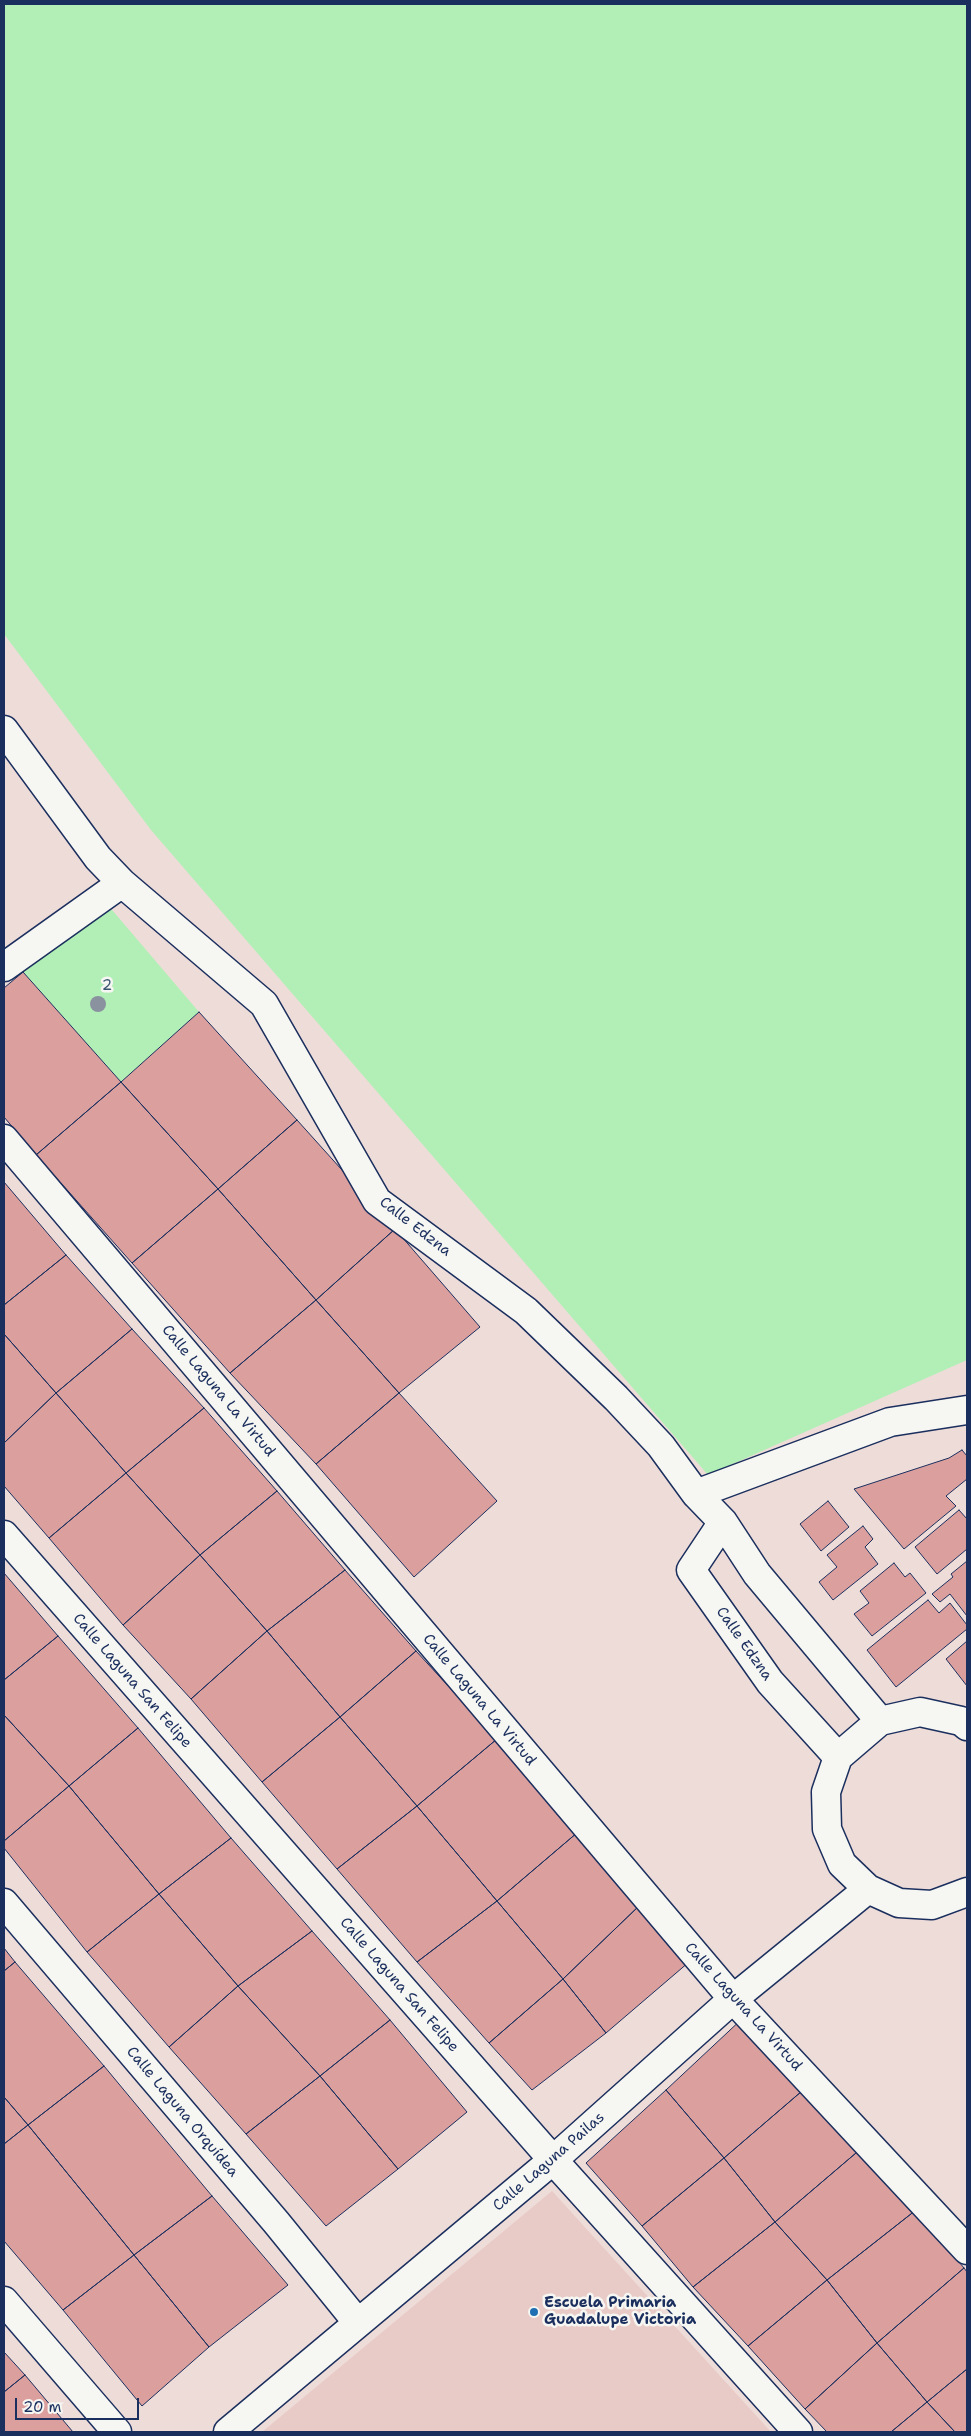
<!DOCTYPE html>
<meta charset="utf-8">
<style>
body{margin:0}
#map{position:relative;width:971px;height:2436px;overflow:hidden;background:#eedcd9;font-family:"Shantell Sans",sans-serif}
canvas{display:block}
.frame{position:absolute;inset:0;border:5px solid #1b2f5e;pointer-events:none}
.scale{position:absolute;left:15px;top:2398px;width:124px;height:22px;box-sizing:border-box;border:2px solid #1b2f5e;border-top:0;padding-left:6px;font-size:15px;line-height:18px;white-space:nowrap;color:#1b2f5e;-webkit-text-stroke:4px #f6f6f2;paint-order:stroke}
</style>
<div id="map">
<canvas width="971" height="2436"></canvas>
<div class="frame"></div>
<div class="scale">20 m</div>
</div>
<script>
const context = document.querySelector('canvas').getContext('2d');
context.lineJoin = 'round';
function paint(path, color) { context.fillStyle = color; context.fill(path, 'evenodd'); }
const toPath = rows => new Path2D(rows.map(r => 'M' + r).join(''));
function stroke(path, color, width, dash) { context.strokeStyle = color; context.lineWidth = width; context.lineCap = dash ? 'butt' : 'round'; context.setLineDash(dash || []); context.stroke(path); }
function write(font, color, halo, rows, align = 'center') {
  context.font = font + ' "Shantell Sans",sans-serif'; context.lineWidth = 5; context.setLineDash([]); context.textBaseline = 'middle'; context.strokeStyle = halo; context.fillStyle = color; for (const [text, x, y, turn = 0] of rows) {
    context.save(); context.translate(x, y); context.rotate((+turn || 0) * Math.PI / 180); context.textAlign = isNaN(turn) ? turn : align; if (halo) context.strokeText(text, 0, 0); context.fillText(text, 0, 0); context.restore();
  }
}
const built = toPath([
 [552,2191,771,2432,262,2432]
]);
const green = toPath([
 [4,4,967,4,967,1360,708,1475,151,830,4,634],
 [107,904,199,1012,121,1082,23,972]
]);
const building = toPath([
 [23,972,121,1082,36,1155,4,1117,4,988,23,972],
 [199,1012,297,1120,218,1189,121,1082,199,1012],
 [121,1082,218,1189,132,1263,36,1155,121,1082],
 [297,1120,395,1229,316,1300,218,1189,297,1120],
 [4,1182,66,1255,4,1305,4,1182],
 [218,1189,316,1300,230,1373,132,1263,218,1189],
 [395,1229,480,1327,399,1393,316,1300,395,1229],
 [66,1255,132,1329,56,1393,4,1334,4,1305,66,1255],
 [316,1300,399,1393,316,1464,230,1373,316,1300],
 [132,1329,204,1408,126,1473,56,1393,132,1329],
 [4,1334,56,1393,4,1443,4,1334],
 [56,1393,126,1473,49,1538,4,1486,4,1443,56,1393],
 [399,1393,497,1501,414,1577,316,1464,399,1393],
 [204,1408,277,1491,200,1555,126,1473,204,1408],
 [962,1450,967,1456,967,1479,946,1496,956,1506,904,1549,854,1489,949,1458,962,1450],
 [126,1473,200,1555,123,1625,49,1538,126,1473],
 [277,1491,345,1570,267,1631,200,1555,277,1491],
 [828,1501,849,1527,821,1551,800,1524,828,1501],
 [959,1510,967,1519,967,1549,937,1574,915,1547,959,1510],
 [863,1526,873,1539,865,1547,878,1564,833,1600,819,1582,837,1567,827,1555,863,1526],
 [200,1555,267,1631,191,1699,123,1625,200,1555],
 [967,1561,967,1616,950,1594,940,1602,932,1594,953,1577,951,1574,967,1561],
 [894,1563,905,1577,910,1573,926,1593,872,1636,854,1614,869,1603,860,1591,894,1563],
 [345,1570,416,1651,340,1717,267,1631,345,1570],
 [4,1573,58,1636,4,1680,4,1573],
 [928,1600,939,1613,950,1603,967,1625,967,1629,896,1687,867,1650,928,1600],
 [267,1631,340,1717,262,1782,191,1699,267,1631],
 [58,1636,138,1728,69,1786,4,1715,4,1680,58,1636],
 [967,1641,967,1686,946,1659,967,1641],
 [416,1651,497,1739,417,1806,340,1717,416,1651],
 [4,1715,69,1786,4,1841,4,1715],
 [340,1717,417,1806,337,1869,262,1782,340,1717],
 [138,1728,231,1838,159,1894,69,1786,138,1728],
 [497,1739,578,1832,497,1901,417,1806,497,1739],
 [69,1786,159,1894,87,1952,4,1848,4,1841,69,1786],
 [417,1806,497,1901,417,1962,337,1869,417,1806],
 [578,1832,641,1904,563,1979,497,1901,578,1832],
 [231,1838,312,1931,238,1986,159,1894,231,1838],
 [159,1894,238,1986,169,2047,87,1952,159,1894],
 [497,1901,563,1979,489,2043,417,1962,497,1901],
 [641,1904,689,1962,606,2033,563,1979,641,1904],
 [312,1931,390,2020,320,2076,238,1986,312,1931],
 [4,1948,15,1962,4,1971,4,1948],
 [15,1962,104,2066,28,2125,4,2097,4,1971,15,1962],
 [563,1979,606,2033,532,2090,489,2043,563,1979],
 [238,1986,320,2076,246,2134,169,2047,238,1986],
 [744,2017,809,2085,724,2158,666,2090,744,2017],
 [390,2020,467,2112,398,2169,320,2076,390,2020],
 [104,2066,212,2196,134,2255,28,2125,104,2066],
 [320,2076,398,2169,326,2226,246,2134,320,2076],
 [809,2085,863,2147,775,2222,724,2158,809,2085],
 [666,2090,724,2158,642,2226,586,2163,666,2090],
 [4,2097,28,2125,4,2144,4,2097],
 [28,2125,134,2255,63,2310,4,2241,4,2144,28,2125],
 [863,2147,916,2210,827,2280,775,2222,863,2147],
 [724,2158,775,2222,693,2287,642,2226,724,2158],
 [212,2196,288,2285,209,2347,134,2255,212,2196],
 [916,2210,964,2268,877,2343,827,2280,916,2210],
 [775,2222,827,2280,748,2346,693,2287,775,2222],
 [134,2255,209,2347,142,2406,63,2310,134,2255],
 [964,2268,967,2272,967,2369,927,2402,877,2343,964,2268],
 [827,2280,877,2343,805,2409,748,2346,827,2280],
 [877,2343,927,2402,891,2432,827,2432,805,2409,877,2343],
 [4,2352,25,2375,4,2392,4,2352],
 [967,2369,967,2432,955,2432,927,2402,967,2369],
 [25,2375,73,2432,4,2432,4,2392,25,2375],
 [927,2402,955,2432,891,2432,927,2402]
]);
const street = toPath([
 [4,730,98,858,122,883,264,1004,377,1201,526,1311,616,1398,661,1446,696,1494,723,1522,757,1574,880,1721],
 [4,967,122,883],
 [4,1139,733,1999,967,2250],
 [696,1494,890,1422,967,1410],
 [723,1522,691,1570,770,1682,838,1757],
 [4,1535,553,2160,798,2432],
 [967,1726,961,1721,920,1712,880,1721,838,1757,826,1792,827,1829,842,1864,868,1889,899,1903,932,1905,967,1892],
 [4,1903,276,2222,358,2323],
 [4,2301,117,2432],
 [228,2432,553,2160,733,1999,868,1889]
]);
const trees = [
 [98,1004]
];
const markers = [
 [534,2312,5,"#1f6fb2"]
];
const parkNames = [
 ["2",107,986]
];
const streetNames = [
 ["Calle Edzna",415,1227,38],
 ["Calle Laguna La Virtud",218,1391,50],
 ["Calle Edzna",744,1644,55],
 ["Calle Laguna San Felipe",132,1681,49],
 ["Calle Laguna La Virtud",479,1700,50],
 ["Calle Laguna San Felipe",399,1985,49],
 ["Calle Laguna La Virtud",743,2007,48],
 ["Calle Laguna Orquídea",182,2112,50],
 ["Calle Laguna Pailas",549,2162,-41]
];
const poiNames = [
 ["Escuela Primaria",544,2303],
 ["Guadalupe Victoria",544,2320]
];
paint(built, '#e8cac7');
paint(green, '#b2efb6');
paint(building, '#dba09e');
stroke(building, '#1b2f5e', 1);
stroke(street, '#1b2f5e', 31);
stroke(street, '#f6f6f2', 28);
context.fillStyle = '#8a929f';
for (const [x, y] of trees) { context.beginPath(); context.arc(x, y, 8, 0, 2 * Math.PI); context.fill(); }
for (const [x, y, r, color] of markers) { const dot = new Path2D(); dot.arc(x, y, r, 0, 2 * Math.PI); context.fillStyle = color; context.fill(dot); stroke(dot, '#f6f6f2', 2); }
write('15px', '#395570', '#f6f6f2', parkNames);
write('15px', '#1b2f5e', '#f6f6f2', streetNames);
write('bold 15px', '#1b2f5e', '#f6f6f2', poiNames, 'left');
</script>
